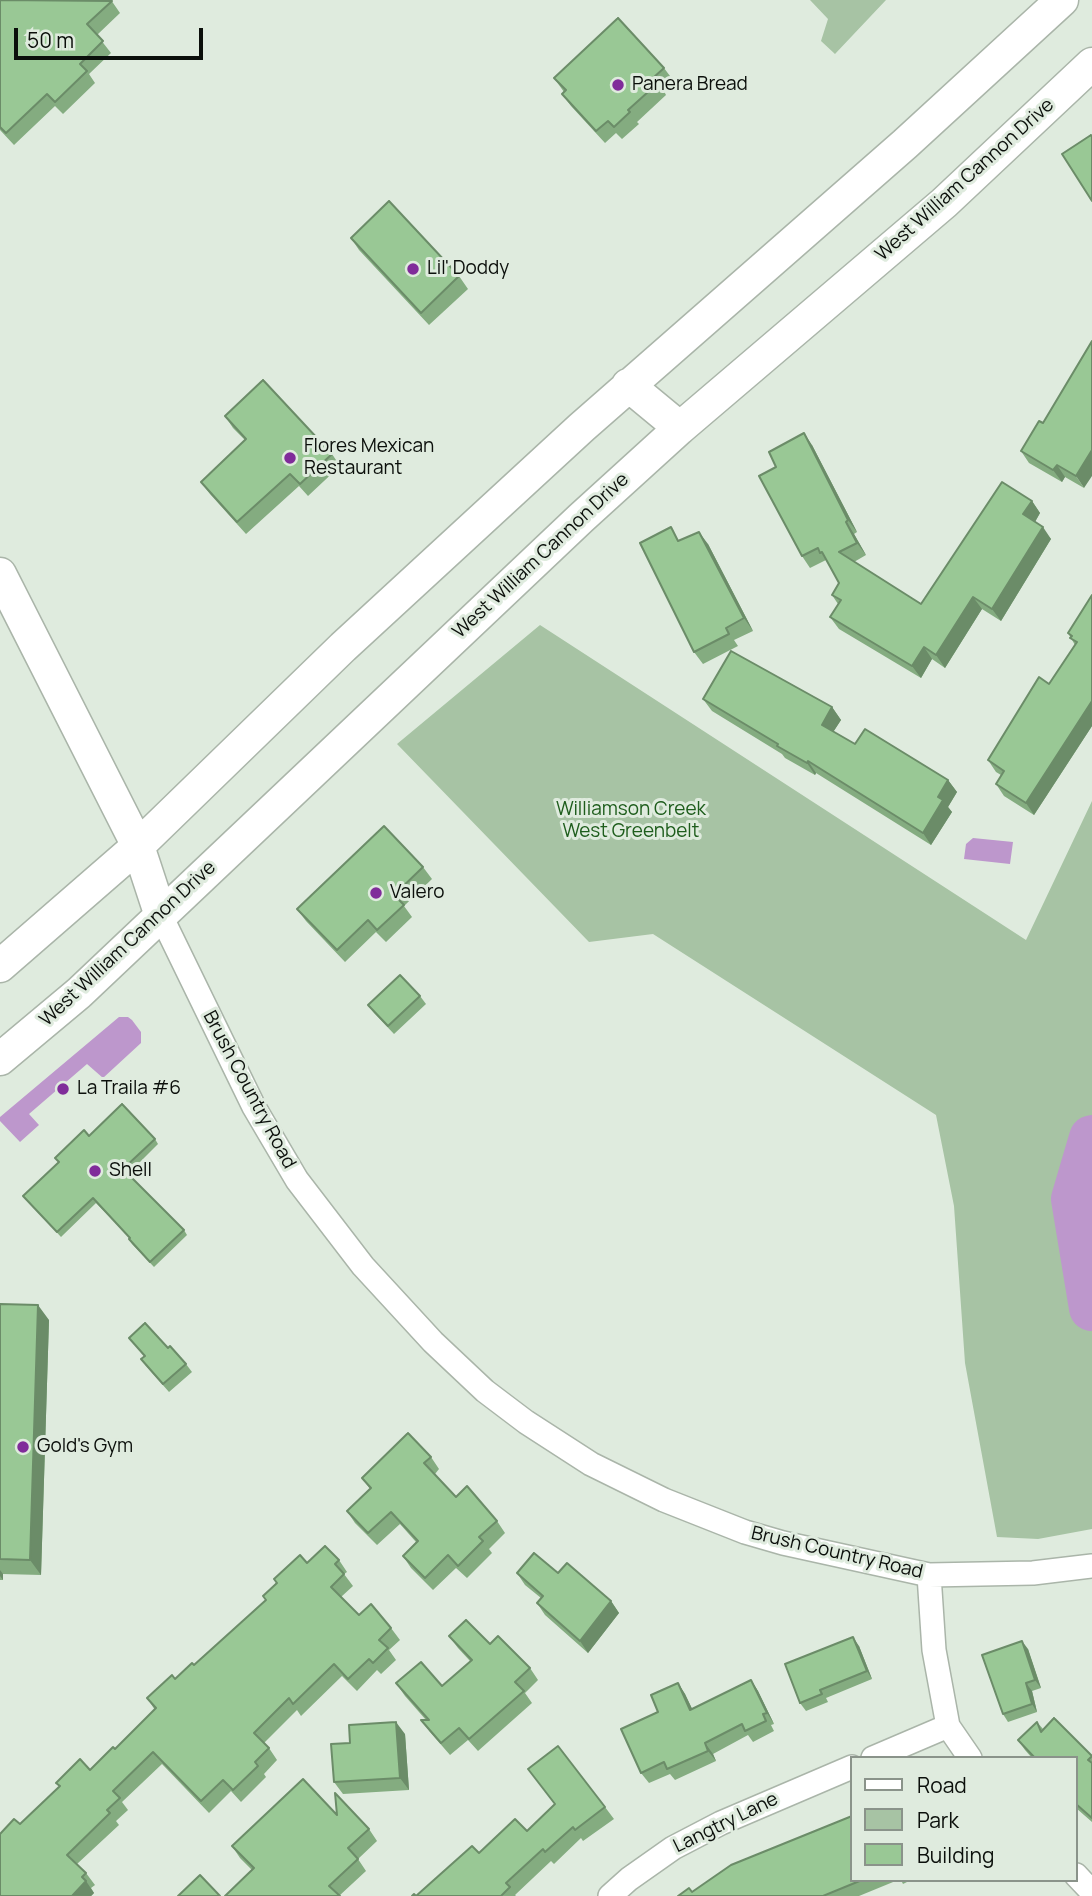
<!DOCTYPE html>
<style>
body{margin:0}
#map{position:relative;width:1092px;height:1896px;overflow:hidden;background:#dfebde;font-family:Manrope,sans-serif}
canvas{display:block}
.legend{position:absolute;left:850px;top:1756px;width:228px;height:126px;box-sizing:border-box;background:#dfebde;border:2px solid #8a938a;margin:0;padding:9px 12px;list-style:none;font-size:21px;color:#0b0f0b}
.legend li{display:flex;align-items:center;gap:14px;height:35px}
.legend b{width:35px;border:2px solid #8a938a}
.scale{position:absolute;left:14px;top:28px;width:189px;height:32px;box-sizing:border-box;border:4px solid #0b0f0b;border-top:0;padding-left:9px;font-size:21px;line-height:24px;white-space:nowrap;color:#0b0f0b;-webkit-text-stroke:5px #dfebde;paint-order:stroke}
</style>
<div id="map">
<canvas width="1092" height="1896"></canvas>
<ul class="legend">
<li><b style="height:9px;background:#fff"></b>Road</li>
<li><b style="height:19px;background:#a7c3a4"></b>Park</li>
<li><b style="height:19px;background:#99c895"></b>Building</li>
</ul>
<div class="scale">50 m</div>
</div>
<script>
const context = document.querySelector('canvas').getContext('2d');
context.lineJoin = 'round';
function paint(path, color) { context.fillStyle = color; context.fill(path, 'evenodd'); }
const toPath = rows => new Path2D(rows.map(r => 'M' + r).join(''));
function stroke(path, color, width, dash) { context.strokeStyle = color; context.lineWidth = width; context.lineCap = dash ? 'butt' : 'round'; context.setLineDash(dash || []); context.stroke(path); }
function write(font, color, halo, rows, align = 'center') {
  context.font = font + ' Manrope,sans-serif'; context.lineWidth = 6; context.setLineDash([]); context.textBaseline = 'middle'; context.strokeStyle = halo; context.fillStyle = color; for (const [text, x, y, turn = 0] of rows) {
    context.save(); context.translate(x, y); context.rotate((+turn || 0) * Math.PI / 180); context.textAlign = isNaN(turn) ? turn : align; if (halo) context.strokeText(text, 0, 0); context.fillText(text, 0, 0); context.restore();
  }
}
const green = toPath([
 [810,0,886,0,835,54,821,41,828,19],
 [540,625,1026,940,1092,801,1092,1529,1038,1539,997,1537,965,1363,954,1206,936,1115,653,934,589,942,397,744]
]);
const water = toPath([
 [973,838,1013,842,1010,864,964,859,966,844],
 [119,1017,128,1017,132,1020,141,1032,141,1043,103,1078,87,1064,29,1114,39,1125,20,1142,0,1121,0,1117]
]);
const river = toPath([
 [1092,1138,1074,1199,1092,1308]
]);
const street = toPath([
 [161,916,254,1107,297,1180,363,1266,433,1342,485,1391,526,1422,591,1464,664,1500,745,1532,783,1543,929,1575,1033,1573,1092,1566],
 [929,1575,934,1650,948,1726,970,1758],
 [873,1758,948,1726],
 [1076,1875,1092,1892],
 [610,1896,629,1879,673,1848,721,1823,852,1767]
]);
const secondary = toPath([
 [628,385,680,428],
 [0,574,138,846,161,916],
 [0,966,138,846,343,647,582,427,905,144,1062,0],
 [0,1059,79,993,581,518,680,428,944,203,1092,64]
]);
const wall = toPath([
 [0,0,111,0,120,13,97,35,111,53,89,74,95,83,63,114,55,106,14,145,0,130],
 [664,68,673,80,663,89,666,95,637,122,639,124,622,139,616,133,605,143,571,106,562,94,564,92,554,78],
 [351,238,459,276,468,289,429,325,359,250],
 [225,416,332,454,340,466,308,496,299,486,246,534,210,494,201,482,245,440,233,428],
 [1039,421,1084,488,1065,477,1062,482,1029,463,1021,451],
 [812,445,857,532,854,534,866,555,854,562,921,604,1032,501,1040,513,1035,522,1051,539,1001,621,982,609,945,668,932,659,921,678,839,629,830,617,838,604,832,595,839,583,826,560,810,568,802,556,776,467],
 [680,540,708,544,753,631,734,640,738,646,703,664,694,652],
 [1092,595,1092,726,1034,815,1004,796,996,784,1001,775,996,772,988,760,1049,684,1075,645,1068,633],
 [703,699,832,707,841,720,833,732,855,744,948,780,957,792,948,807,952,812,931,845,816,773,815,775,785,758,782,754,712,711],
 [423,867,432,879,404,906,412,917,386,942,376,932,345,962,306,921,297,909],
 [420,996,426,1004,394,1034,374,1013,368,1005],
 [89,1136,155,1139,158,1144,128,1174,184,1230,187,1235,154,1267,132,1244,129,1239,130,1238,96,1203,61,1237,23,1196,59,1163,55,1158],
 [0,1304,49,1320,41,1575,3,1574,3,1580,0,1580],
 [129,1338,168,1348,186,1364,192,1372,169,1392,147,1367,141,1359,144,1356],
 [431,1457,439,1469,435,1474,456,1497,497,1521,505,1533,489,1549,492,1553,467,1578,456,1568,433,1590,411,1568,403,1556,416,1542,400,1524,377,1545,355,1523,347,1511,370,1489,362,1478],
 [339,1560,347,1572,344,1574,353,1586,341,1597,359,1615,391,1628,400,1640,389,1650,396,1660,381,1674,377,1670,357,1691,342,1676,301,1716,297,1710,264,1743,269,1748,277,1760,264,1774,266,1777,241,1802,231,1791,209,1813,162,1764,122,1802,128,1810,116,1821,119,1825,77,1864,86,1873,95,1885,91,1888,94,1893,91,1896,0,1896,20,1824,59,1787,56,1783,90,1770,115,1749,155,1710,147,1698,194,1665,266,1600,263,1596,276,1583,274,1579,307,1563],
 [517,1573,558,1573,611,1601,619,1613,588,1653,545,1615,537,1603,541,1598,525,1585],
 [449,1636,490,1644,530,1668,538,1680,525,1693,532,1703,478,1751,468,1740,450,1755,430,1732,421,1720,426,1720,405,1696,396,1683,442,1686,470,1661,458,1648],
 [859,1646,872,1679,826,1698,828,1702,806,1711,800,1703],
 [1028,1649,1041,1688,1032,1691,1037,1712,1008,1722,1003,1714],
 [751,1680,758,1691,774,1724,771,1725,774,1731,753,1742,748,1735,713,1754,716,1761,675,1780,670,1774,649,1783,641,1773,658,1712,678,1683,685,1694,692,1709],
 [1037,1722,1043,1729,1092,1756,1092,1822,1076,1808,1076,1758,1032,1758,1025,1750,1018,1740],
 [405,1734,409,1790,343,1794,334,1782,350,1743],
 [528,1769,605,1807,614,1819,583,1841,581,1838,554,1864,551,1861,515,1895,516,1896,412,1896,416,1896,479,1853,527,1831,555,1804],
 [337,1815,369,1829,377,1841,358,1859,366,1871,339,1896,252,1870,240,1858,232,1846],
 [852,1880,898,1880,859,1896,678,1896,692,1892],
 [901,1880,911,1880,903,1884]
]);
const shadedWall = toPath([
 [804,433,812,445,857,532,848,520],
 [1092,450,1092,476,1084,488,1076,476],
 [1057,465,1065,477,1062,482,1053,470],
 [1032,501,1040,513,1032,527,1023,514],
 [846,522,854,534,866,555,857,543],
 [1043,527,1051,539,1001,621,992,609],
 [699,532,708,544,753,631,744,618],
 [973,597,982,609,945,668,936,655],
 [924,647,932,659,921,678,912,666],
 [1092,701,1092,726,1034,815,1026,803],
 [832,707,841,720,830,737,822,725],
 [808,761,816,773,815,775,807,763],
 [948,780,957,792,948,807,952,812,931,845,923,833,938,797],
 [38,1305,49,1320,41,1575,30,1560],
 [0,1570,3,1574,3,1580,0,1576],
 [611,1601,619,1613,588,1653,580,1641],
 [853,1637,859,1646,872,1679,867,1671],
 [1022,1641,1028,1649,1041,1688,1035,1680],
 [751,1680,758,1691,774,1724,767,1713],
 [678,1683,685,1694,698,1721,690,1710],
 [1026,1683,1032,1691,1037,1712,1032,1704],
 [396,1722,405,1734,409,1790,400,1778],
 [705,1743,713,1754,716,1761,708,1751],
 [86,1881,94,1893,91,1896,72,1896]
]);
const building = toPath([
 [0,0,112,1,87,24,103,41,80,64,87,71,55,102,47,94,6,133,0,127,0,0],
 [618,18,664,68,653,78,658,83,628,110,630,112,614,127,608,121,596,131,562,94,566,90,554,78,618,18],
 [1091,135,1092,137,1092,201,1062,154,1091,135],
 [389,201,459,276,421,313,351,238,389,201],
 [1092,341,1092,450,1076,476,1057,465,1053,470,1021,451,1039,421,1043,423,1092,341],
 [263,380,332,454,300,484,290,474,237,522,201,482,246,439,225,416,263,380],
 [804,433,848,520,846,522,857,543,839,552,921,604,1002,482,1032,501,1023,514,1043,527,992,609,973,597,936,655,924,647,912,666,830,617,841,600,832,595,839,583,822,552,820,553,818,548,802,556,759,476,776,467,769,452,804,433],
 [671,527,678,541,699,532,744,618,726,628,729,634,694,652,640,543,671,527],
 [1092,595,1092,701,1026,803,996,784,1004,771,988,760,1039,677,1049,684,1077,642,1070,638,1072,636,1068,633,1092,595],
 [731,651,832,707,822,725,855,744,865,729,948,780,938,797,943,800,923,833,808,761,807,763,777,746,778,744,703,699,731,651],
 [384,826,423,867,394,895,404,905,377,930,368,920,337,950,297,909,384,826],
 [400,975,420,996,388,1026,368,1005,400,975],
 [122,1104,155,1139,123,1169,184,1230,150,1262,129,1239,130,1238,93,1198,57,1232,23,1196,59,1162,55,1158,84,1130,89,1136,122,1104],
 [0,1304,38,1305,30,1560,0,1559,0,1304],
 [145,1323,168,1348,170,1346,186,1364,163,1384,141,1359,145,1356,129,1338,145,1323],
 [408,1433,431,1457,424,1463,456,1497,467,1486,497,1521,479,1537,483,1541,458,1566,448,1555,425,1578,403,1556,418,1541,391,1512,368,1533,347,1511,371,1488,362,1478,408,1433],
 [325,1546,339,1560,335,1564,344,1574,331,1587,359,1615,371,1604,391,1628,379,1640,388,1648,373,1663,369,1659,348,1679,334,1664,293,1704,289,1698,254,1733,269,1748,255,1762,258,1766,233,1790,223,1780,201,1801,153,1752,113,1791,120,1798,107,1810,110,1813,67,1855,86,1873,82,1877,86,1881,72,1896,0,1896,0,1834,14,1819,20,1824,60,1786,56,1783,80,1759,90,1770,113,1747,115,1749,156,1708,147,1698,172,1675,175,1679,192,1663,194,1665,266,1600,263,1596,277,1583,274,1579,300,1555,307,1563,325,1546],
 [534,1553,558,1573,567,1563,611,1601,580,1641,537,1603,543,1596,517,1573,534,1553],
 [466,1620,490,1644,498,1636,530,1668,515,1682,524,1691,469,1739,459,1728,441,1743,421,1720,429,1720,396,1683,421,1662,442,1686,472,1660,449,1636,466,1620],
 [853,1637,867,1671,820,1690,822,1694,800,1703,785,1664,853,1637],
 [1022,1641,1035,1680,1026,1683,1032,1704,1003,1714,982,1655,1022,1641],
 [751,1680,767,1713,763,1714,766,1721,745,1731,742,1724,705,1743,708,1751,667,1769,664,1762,641,1773,621,1729,658,1712,651,1695,678,1683,690,1710,751,1680],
 [1054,1718,1092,1756,1088,1760,1092,1763,1092,1818,1076,1804,1076,1758,1035,1758,1018,1740,1037,1722,1041,1732,1054,1718],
 [396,1722,400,1778,334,1782,331,1744,350,1743,349,1725,396,1722],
 [558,1746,605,1807,575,1830,573,1827,545,1852,543,1849,506,1883,510,1887,501,1896,412,1896,414,1894,416,1896,472,1846,479,1853,515,1819,527,1831,555,1804,528,1769,558,1746],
 [303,1779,337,1815,335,1793,369,1829,348,1848,358,1859,329,1886,340,1896,225,1896,254,1868,232,1846,303,1779],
 [852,1816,852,1880,862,1880,823,1896,678,1896,689,1888,692,1892,731,1865,852,1816],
 [200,1875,220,1896,178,1896,200,1875]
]);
const markers = [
 [618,85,7,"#802c9a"],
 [413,269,7,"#802c9a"],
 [290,458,7,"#802c9a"],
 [376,893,7,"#802c9a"],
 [63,1089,7,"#802c9a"],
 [95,1171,7,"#802c9a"],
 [23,1447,7,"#802c9a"]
];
const poiNames = [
 ["Panera Bread",632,85],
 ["Lil' Doddy",427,269],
 ["Flores Mexican",304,447],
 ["Restaurant",304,469],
 ["Valero",390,893],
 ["La Traila #6",77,1089],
 ["Shell",109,1171],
 ["Gold's Gym",37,1447]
];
const streetNames = [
 ["West William Cannon Drive",965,180,-42],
 ["West William Cannon Drive",541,556,-43],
 ["West William Cannon Drive",128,944,-43],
 ["Brush Country Road",249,1090,62],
 ["Brush Country Road",837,1553,13],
 ["Langtry Lane",726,1823,-26]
];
const parkNames = [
 ["Williamson Creek",631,810],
 ["West Greenbelt",631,832]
];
paint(green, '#a7c3a4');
paint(water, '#bd97cc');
stroke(river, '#bd97cc', 46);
stroke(street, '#aab5a9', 26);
stroke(secondary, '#aab5a9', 35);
stroke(street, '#fff', 23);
stroke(secondary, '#fff', 32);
paint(wall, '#84ac80');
paint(shadedWall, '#6b8c68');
paint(building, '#99c895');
stroke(building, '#6b8c68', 2);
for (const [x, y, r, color] of markers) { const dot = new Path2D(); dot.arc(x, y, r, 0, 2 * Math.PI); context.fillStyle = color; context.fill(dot); stroke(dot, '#dfebde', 2.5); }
write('19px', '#0b0f0b', '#dfebde', poiNames, 'left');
write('19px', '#0b0f0b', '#dfebde', streetNames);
write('19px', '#1e5d1c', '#dfebde', parkNames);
</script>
